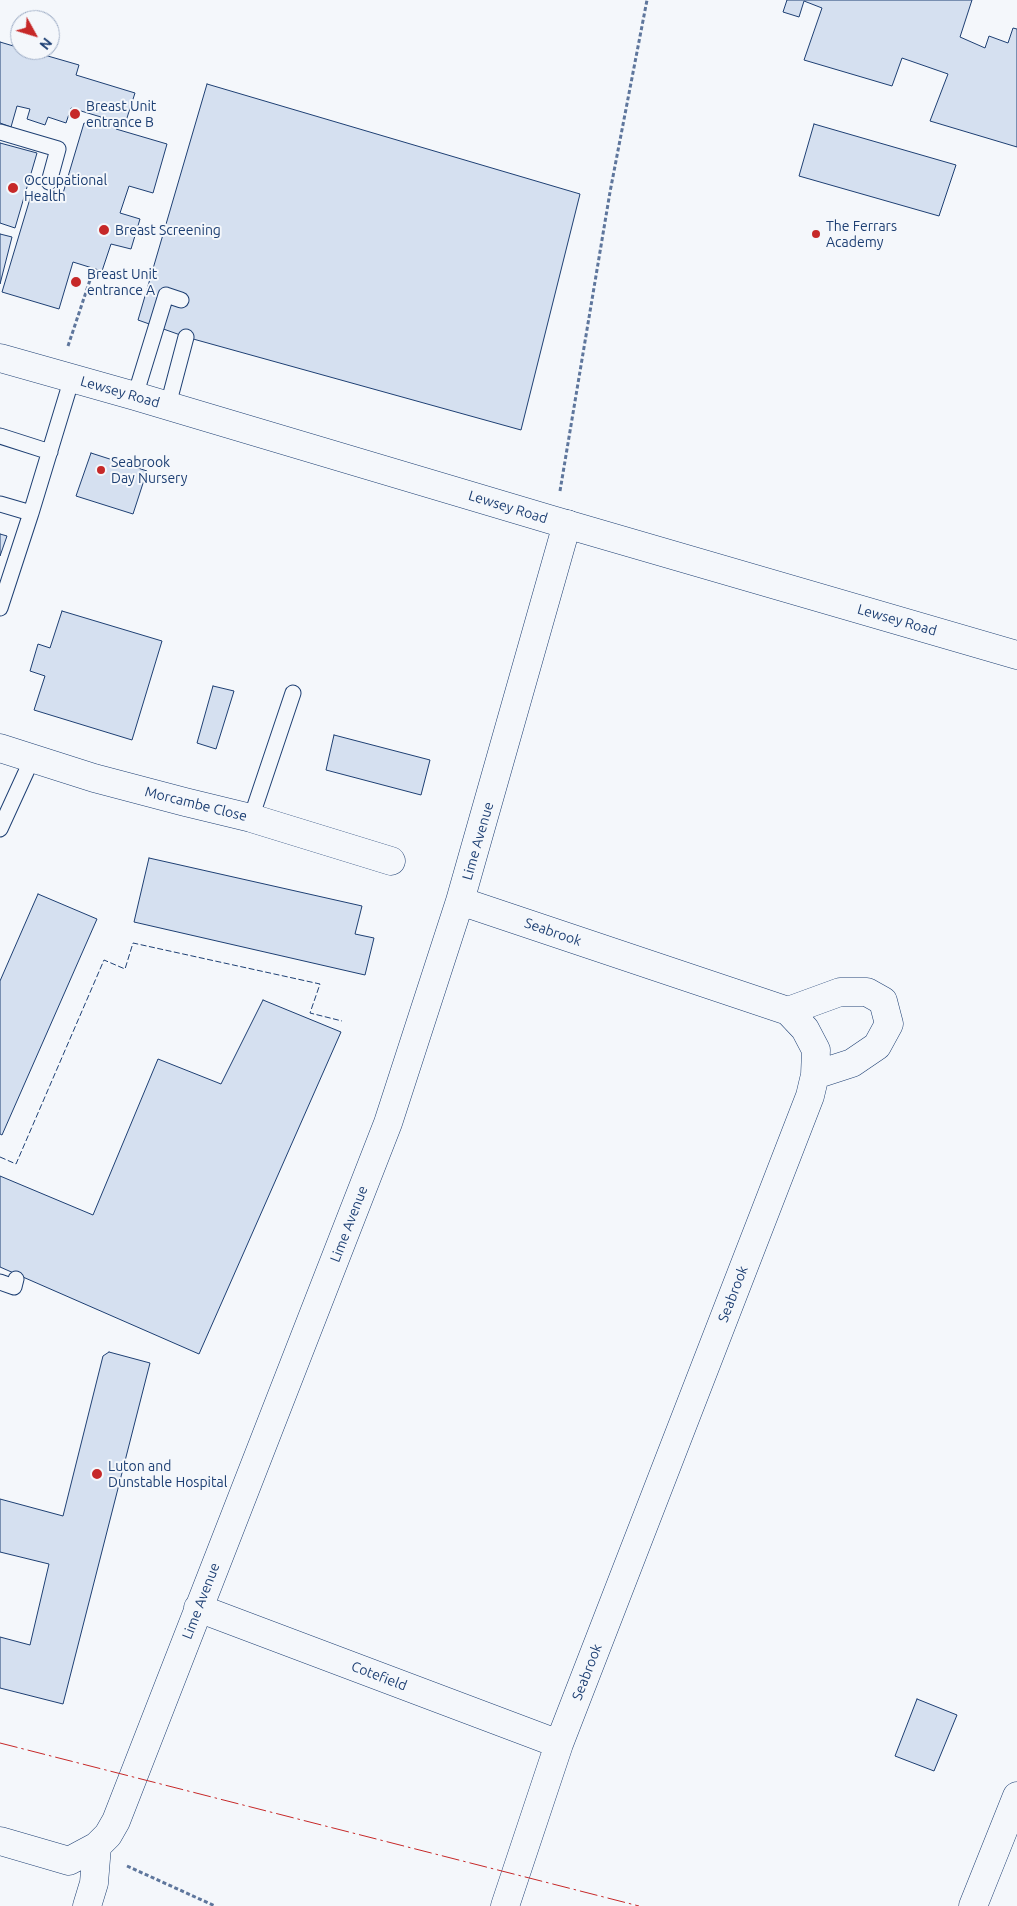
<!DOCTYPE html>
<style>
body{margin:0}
#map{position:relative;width:1017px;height:1906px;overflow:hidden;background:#f4f7fb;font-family:Ubuntu,sans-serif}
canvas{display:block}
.north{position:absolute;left:10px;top:10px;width:50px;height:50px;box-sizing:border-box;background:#f4f7fb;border:1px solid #9eadc5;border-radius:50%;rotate:129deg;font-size:14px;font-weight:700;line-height:20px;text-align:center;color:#1d3f73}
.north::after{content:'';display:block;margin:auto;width:18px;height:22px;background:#c62828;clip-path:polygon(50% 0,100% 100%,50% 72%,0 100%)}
</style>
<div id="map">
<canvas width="1017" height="1906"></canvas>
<div class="north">N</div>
</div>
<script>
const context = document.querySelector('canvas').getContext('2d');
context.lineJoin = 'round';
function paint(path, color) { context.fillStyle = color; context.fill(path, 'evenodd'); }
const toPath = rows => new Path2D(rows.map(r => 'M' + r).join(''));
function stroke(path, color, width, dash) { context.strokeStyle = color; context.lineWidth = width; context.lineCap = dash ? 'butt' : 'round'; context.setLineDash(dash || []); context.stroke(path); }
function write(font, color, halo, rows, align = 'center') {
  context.font = font + ' Ubuntu,sans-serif'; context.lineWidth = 4; context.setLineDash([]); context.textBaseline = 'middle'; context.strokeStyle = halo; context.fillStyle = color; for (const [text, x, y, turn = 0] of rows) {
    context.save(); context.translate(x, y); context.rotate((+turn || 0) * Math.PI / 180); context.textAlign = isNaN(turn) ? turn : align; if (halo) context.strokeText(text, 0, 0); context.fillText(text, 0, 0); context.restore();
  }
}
const building = toPath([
 [787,0,972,0,960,37,985,48,989,36,1008,43,1013,28,1017,29,1017,147,930,121,948,74,902,58,892,86,804,60,822,8,804,1,799,17,783,12,787,0],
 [0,42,20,48,20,50,27,50,79,65,76,75,135,93,125,124,119,122,116,129,167,144,153,193,129,186,120,213,140,219,131,249,111,244,102,271,73,262,59,309,2,292,32,192,61,200,84,123,98,127,101,117,71,108,66,123,48,117,45,125,27,119,30,109,17,106,11,127,0,123,0,42],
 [207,84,580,194,521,430,186,337,138,320,207,84],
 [814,124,956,165,939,216,799,176,814,124],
 [0,143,37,153,15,228,0,223,0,143],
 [0,234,12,237,0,284,0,234],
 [91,453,147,471,133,514,76,496,91,453],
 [0,534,7,536,0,556,0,534],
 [62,611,162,641,132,740,34,710,45,676,30,671,38,644,50,648,62,611],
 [213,686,234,691,216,749,197,743,213,686],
 [334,735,430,760,421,795,326,770,334,735],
 [149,858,362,906,355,934,374,938,365,975,134,922,149,858],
 [38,894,97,919,2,1135,0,1134,0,981,38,894],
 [263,1000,341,1032,199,1354,0,1267,0,1176,93,1215,158,1059,221,1084,263,1000],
 [109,1352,150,1363,63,1704,0,1688,0,1637,30,1645,49,1564,0,1552,0,1499,63,1516,103,1356,109,1352],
 [917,1699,957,1715,934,1771,895,1756,917,1699]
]);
const path = toPath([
 [68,346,94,268],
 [560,491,610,192,647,0],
 [127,1866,215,1906]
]);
const service = toPath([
 [0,132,58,149,49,182],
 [135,396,166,295,181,300],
 [168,405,186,337],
 [0,436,50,452],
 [0,504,31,513,72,378],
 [0,608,31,513],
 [251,818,293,693],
 [0,829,32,759],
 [0,1282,14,1287,16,1279]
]);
const minor = toPath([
 [0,748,94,778,185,802,251,818,391,861],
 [460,901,788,1011,805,1029,816,1050,815,1075,810,1096,559,1744,505,1906],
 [788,1011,840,992,867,992,883,1001,889,1024,877,1046,852,1063,815,1075],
 [198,1608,559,1744],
 [0,1841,69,1861,97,1846,108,1835,116,1821,388,1123,460,901,567,524],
 [87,1906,94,1883,97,1846]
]);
const tertiary = toPath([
 [0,358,135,396,552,520,1017,655],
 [973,1906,1017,1796]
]);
const fence = toPath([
 [0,1157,16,1164,104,960,125,969,133,943,320,984,310,1013,342,1021]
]);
const power = toPath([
 [0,1743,639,1906]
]);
const markers = [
 [75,114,6,"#c62828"],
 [13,188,6,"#c62828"],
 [104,230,6,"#c62828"],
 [816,234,5,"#c62828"],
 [76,282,6,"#c62828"],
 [101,470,5,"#c62828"],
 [97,1474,6,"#c62828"]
];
const poiNames = [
 ["Breast Unit",86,106],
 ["entrance B",86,122],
 ["Occupational",24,180],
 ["Health",24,196],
 ["The Ferrars",826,226],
 ["Academy",826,242],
 ["Breast Screening",115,230],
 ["Breast Unit",87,274],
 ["entrance A",87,290],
 ["Seabrook",111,462],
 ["Day Nursery",111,478],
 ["Luton and",108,1466],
 ["Dunstable Hospital",108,1482]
];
const streetNames = [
 ["Lewsey Road",120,392,16],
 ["Lewsey Road",508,507,17],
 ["Lewsey Road",897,620,16],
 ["Morcambe Close",196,804,14],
 ["Lime Avenue",478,841,-74],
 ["Seabrook",553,932,19],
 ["Lime Avenue",349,1224,-69],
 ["Seabrook",733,1294,-69],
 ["Lime Avenue",201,1601,-69],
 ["Seabrook",587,1672,-69],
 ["Cotefield",379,1676,21]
];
paint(building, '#d5e0f0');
stroke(building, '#1d3f73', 1);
stroke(service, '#1d3f73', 17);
stroke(minor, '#1d3f73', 29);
stroke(tertiary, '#1d3f73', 29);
stroke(path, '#5e769c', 3, [4, 2.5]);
stroke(service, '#f4f7fb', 15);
stroke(minor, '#f4f7fb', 28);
stroke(tertiary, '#f4f7fb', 28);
stroke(fence, '#1d3f73', 1, [6, 2.5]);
stroke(power, '#c62828', 1, [18, 4, 2.5, 4]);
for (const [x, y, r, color] of markers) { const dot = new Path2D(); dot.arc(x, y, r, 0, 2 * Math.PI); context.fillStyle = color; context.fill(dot); stroke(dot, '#f4f7fb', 2); }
write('14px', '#1d3f73', '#f4f7fb', poiNames, 'left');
write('14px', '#1d3f73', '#f4f7fb', streetNames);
</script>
